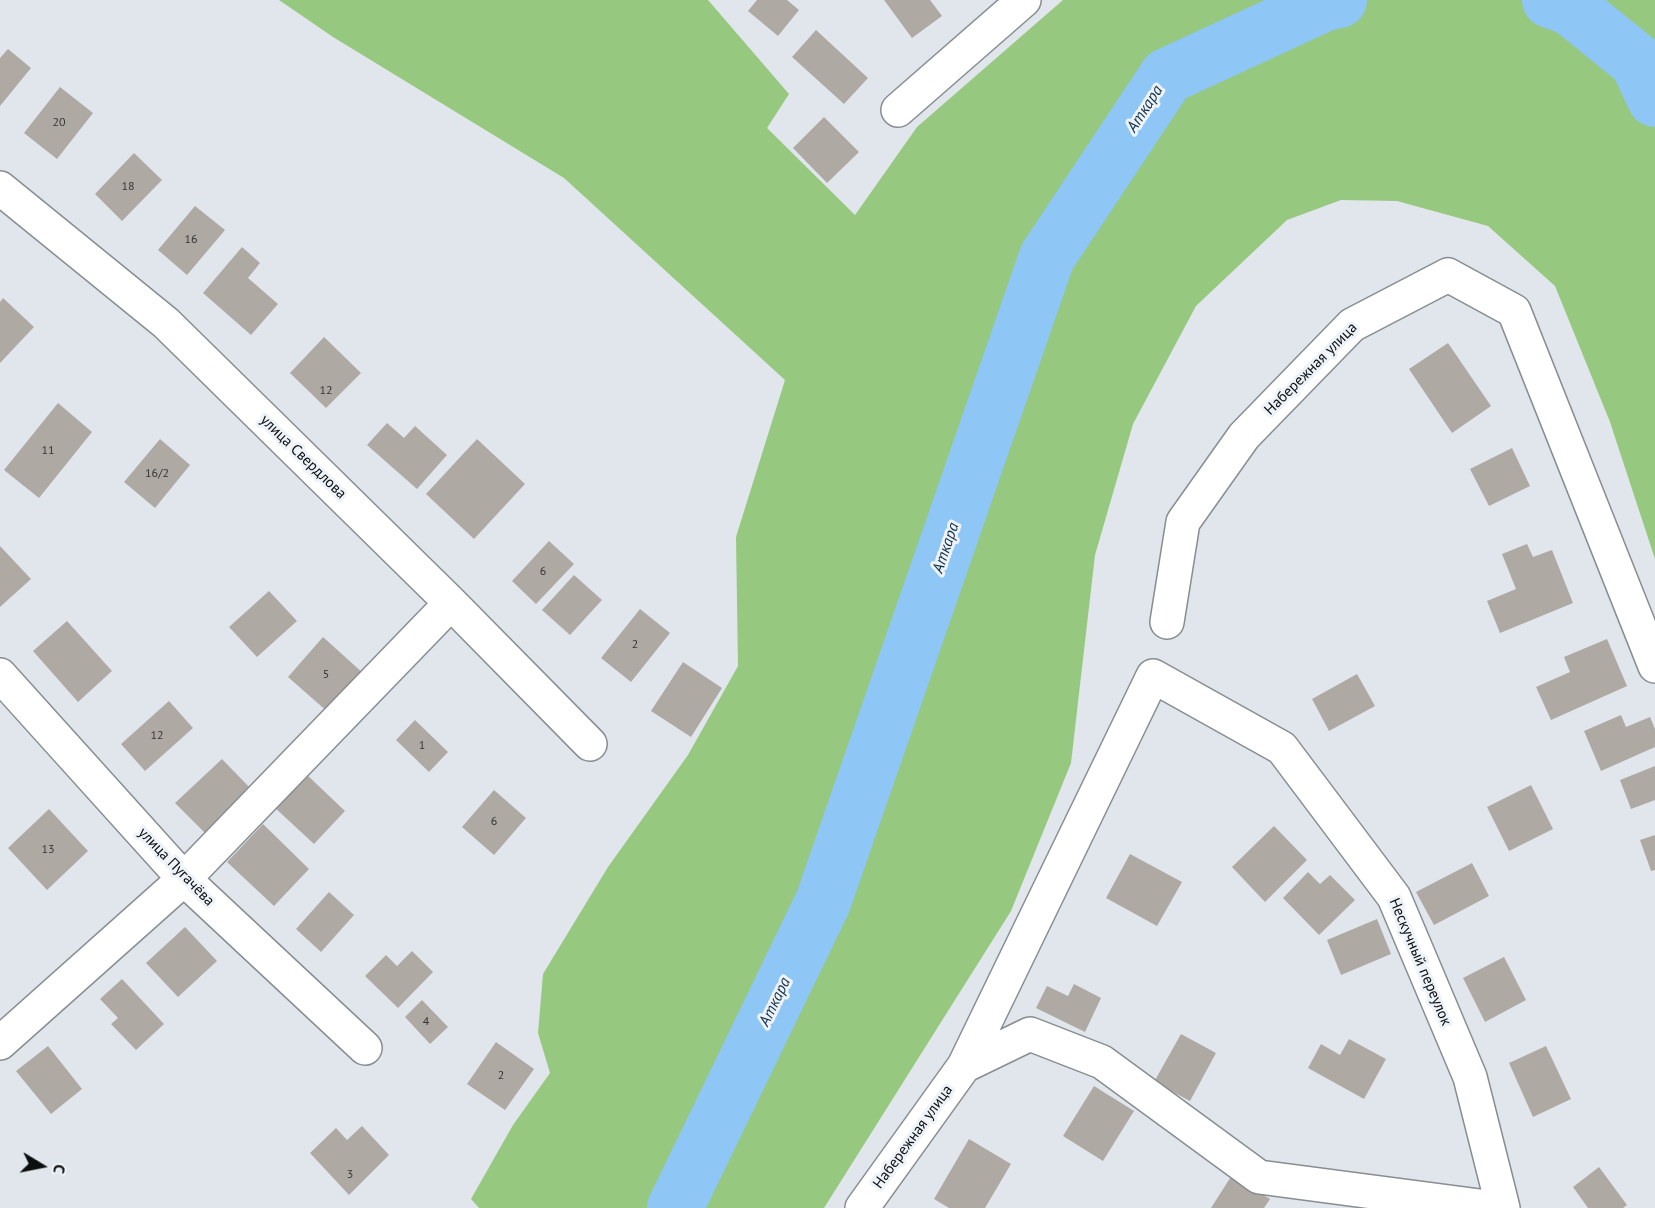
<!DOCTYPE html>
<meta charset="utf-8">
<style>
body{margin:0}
#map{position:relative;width:1655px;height:1208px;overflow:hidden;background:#e0e6eb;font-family:"PT Sans",sans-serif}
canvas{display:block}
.north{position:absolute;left:12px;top:1136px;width:60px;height:60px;-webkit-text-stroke:4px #edf3f8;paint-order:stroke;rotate:100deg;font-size:16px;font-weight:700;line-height:24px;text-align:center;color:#0c0e10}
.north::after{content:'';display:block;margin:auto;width:21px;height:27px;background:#0c0e10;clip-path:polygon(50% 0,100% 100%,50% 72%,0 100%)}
</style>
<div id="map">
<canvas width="1655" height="1208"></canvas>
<div class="north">С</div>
</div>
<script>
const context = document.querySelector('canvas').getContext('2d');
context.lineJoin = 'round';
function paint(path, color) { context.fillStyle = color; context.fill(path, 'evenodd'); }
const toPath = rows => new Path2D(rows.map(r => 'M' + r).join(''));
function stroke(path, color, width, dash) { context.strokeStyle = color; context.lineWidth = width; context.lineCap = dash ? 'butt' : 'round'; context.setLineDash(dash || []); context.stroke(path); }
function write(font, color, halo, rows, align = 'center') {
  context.font = font + ' "PT Sans",sans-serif'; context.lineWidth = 6; context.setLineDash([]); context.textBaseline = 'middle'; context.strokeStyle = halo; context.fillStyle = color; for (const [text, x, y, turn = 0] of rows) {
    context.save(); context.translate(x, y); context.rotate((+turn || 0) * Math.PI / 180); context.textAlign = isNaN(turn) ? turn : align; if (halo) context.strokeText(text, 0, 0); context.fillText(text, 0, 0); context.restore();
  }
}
const forest = toPath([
 [279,0,708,0,789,94,767,128,855,215,917,127,1063,0,1655,0,1655,559,1610,422,1555,286,1488,226,1397,201,1341,200,1287,220,1196,306,1133,424,1095,555,1071,763,1011,911,824,1208,479,1208,471,1199,513,1125,550,1073,538,1033,543,974,608,867,688,755,738,666,736,537,785,380,564,178,333,37]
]);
const river = toPath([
 [1550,0,1570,7,1638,62,1655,99],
 [675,1208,823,902,1047,257,1167,76,1325,3,1339,0]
]);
const building = toPath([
 [757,0,787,0,799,10,778,36,748,11],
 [884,0,930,0,942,16,912,38],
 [816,30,868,78,844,104,792,57],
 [8,49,31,68,0,106,0,58],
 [60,87,93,113,57,159,24,133],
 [824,117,859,152,827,183,793,148],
 [134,153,162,180,122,221,95,194],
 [195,206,225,230,187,275,158,250],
 [242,247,260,263,248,278,278,304,251,335,203,293],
 [3,298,34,327,0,363,0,302],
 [324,337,361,373,326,408,290,373],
 [1448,343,1491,406,1452,433,1409,369],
 [58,403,92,432,39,498,4,470],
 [387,423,404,438,415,426,447,455,417,489,367,445],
 [160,439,190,465,155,508,124,482],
 [477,439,525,484,474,539,426,494],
 [1512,448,1530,486,1489,506,1470,469],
 [549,541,574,564,536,604,512,581],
 [1527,544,1533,557,1552,550,1573,603,1500,633,1487,601,1516,589,1502,554],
 [0,546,31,579,0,607],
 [574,575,602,600,570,635,542,610],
 [269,591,297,621,257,657,229,627],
 [640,609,670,633,631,682,601,658],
 [67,621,112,671,78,702,33,651],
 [323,637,364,674,329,713,288,677],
 [1607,639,1627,686,1551,720,1536,687,1570,672,1564,657],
 [683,662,722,688,691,737,651,711],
 [1357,674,1375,706,1329,731,1312,699],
 [169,701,193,728,145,771,121,744],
 [1621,715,1626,727,1650,717,1655,729,1655,747,1601,771,1584,731],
 [415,720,448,752,429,772,396,740],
 [222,759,252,790,206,834,175,803],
 [1655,766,1655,800,1631,809,1620,780],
 [304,772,345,811,314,844,273,806],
 [1531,785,1553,829,1509,851,1487,807],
 [494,790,526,818,494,855,462,827],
 [49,809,88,851,47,890,8,848],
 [263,824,309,869,274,906,227,862],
 [1274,826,1307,860,1265,902,1232,867],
 [1655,835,1655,870,1651,871,1640,840],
 [1130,854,1182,882,1157,926,1106,898],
 [1472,863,1489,896,1434,925,1416,892],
 [1308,872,1320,884,1330,875,1355,900,1319,935,1283,898],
 [329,892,354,915,321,952,296,929],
 [1377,919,1391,954,1341,975,1327,940],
 [185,927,217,961,178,997,146,963],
 [412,951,433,972,398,1008,365,976,386,955,397,966],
 [1504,957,1526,1000,1485,1022,1463,978],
 [122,979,164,1024,136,1050,111,1024,118,1018,100,999],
 [1074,984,1101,998,1085,1032,1036,1008,1047,986,1068,996],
 [422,1000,448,1027,430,1044,405,1017],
 [1181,1034,1216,1053,1190,1101,1154,1082],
 [1349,1039,1386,1059,1364,1099,1308,1068,1321,1044,1340,1055],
 [496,1042,534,1069,505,1110,467,1084],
 [48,1046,82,1089,51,1114,16,1071],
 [1546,1046,1571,1099,1533,1117,1509,1063],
 [1094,1086,1134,1111,1103,1161,1063,1136],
 [362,1126,389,1155,349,1195,310,1153,336,1128,347,1140],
 [969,1139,1011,1164,985,1208,949,1208,934,1199],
 [1599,1167,1627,1205,1623,1208,1588,1208,1573,1187],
 [1232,1175,1270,1199,1264,1208,1211,1208]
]);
const minor = toPath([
 [898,110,1024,0],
 [0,188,166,323,451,603,590,744],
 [1167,622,1183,522,1244,436,1352,325,1448,275,1514,311,1655,666],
 [0,675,184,879,365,1048],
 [0,1043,184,879,451,603],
 [964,1066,1030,1034,1102,1062,1259,1177,1495,1208],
 [862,1208,964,1066,1153,676,1282,748,1394,897,1470,1077,1503,1208]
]);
const numberNames = [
 ["20",59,123],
 ["18",128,187],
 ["16",191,240],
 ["12",326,391],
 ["11",48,451],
 ["16/2",157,474],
 ["6",543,572],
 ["2",635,645],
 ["5",326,675],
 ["12",157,736],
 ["1",422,746],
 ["6",494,822],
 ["13",48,850],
 ["4",426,1022],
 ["2",501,1076],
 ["3",350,1175]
];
const streetNames = [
 ["Набережная улица",1311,369,-45],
 ["улица Свердлова",303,457,44],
 ["улица Пугачёва",176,867,46],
 ["Нескучный переулок",1420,962,67],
 ["Набережная улица",913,1137,-54]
];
const waterNames = [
 ["Аткара",1145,109,-57],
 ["Аткара",946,548,-71],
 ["Аткара",775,1002,-64]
];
paint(forest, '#97c87f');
stroke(river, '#8ec6f6', 56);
paint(building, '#afa9a4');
stroke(minor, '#888d92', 36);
stroke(minor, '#fff', 33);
write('12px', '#353535', null, numberNames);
write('15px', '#0c0e10', '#edf3f8', streetNames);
write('italic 16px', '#113048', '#edf3f8', waterNames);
</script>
